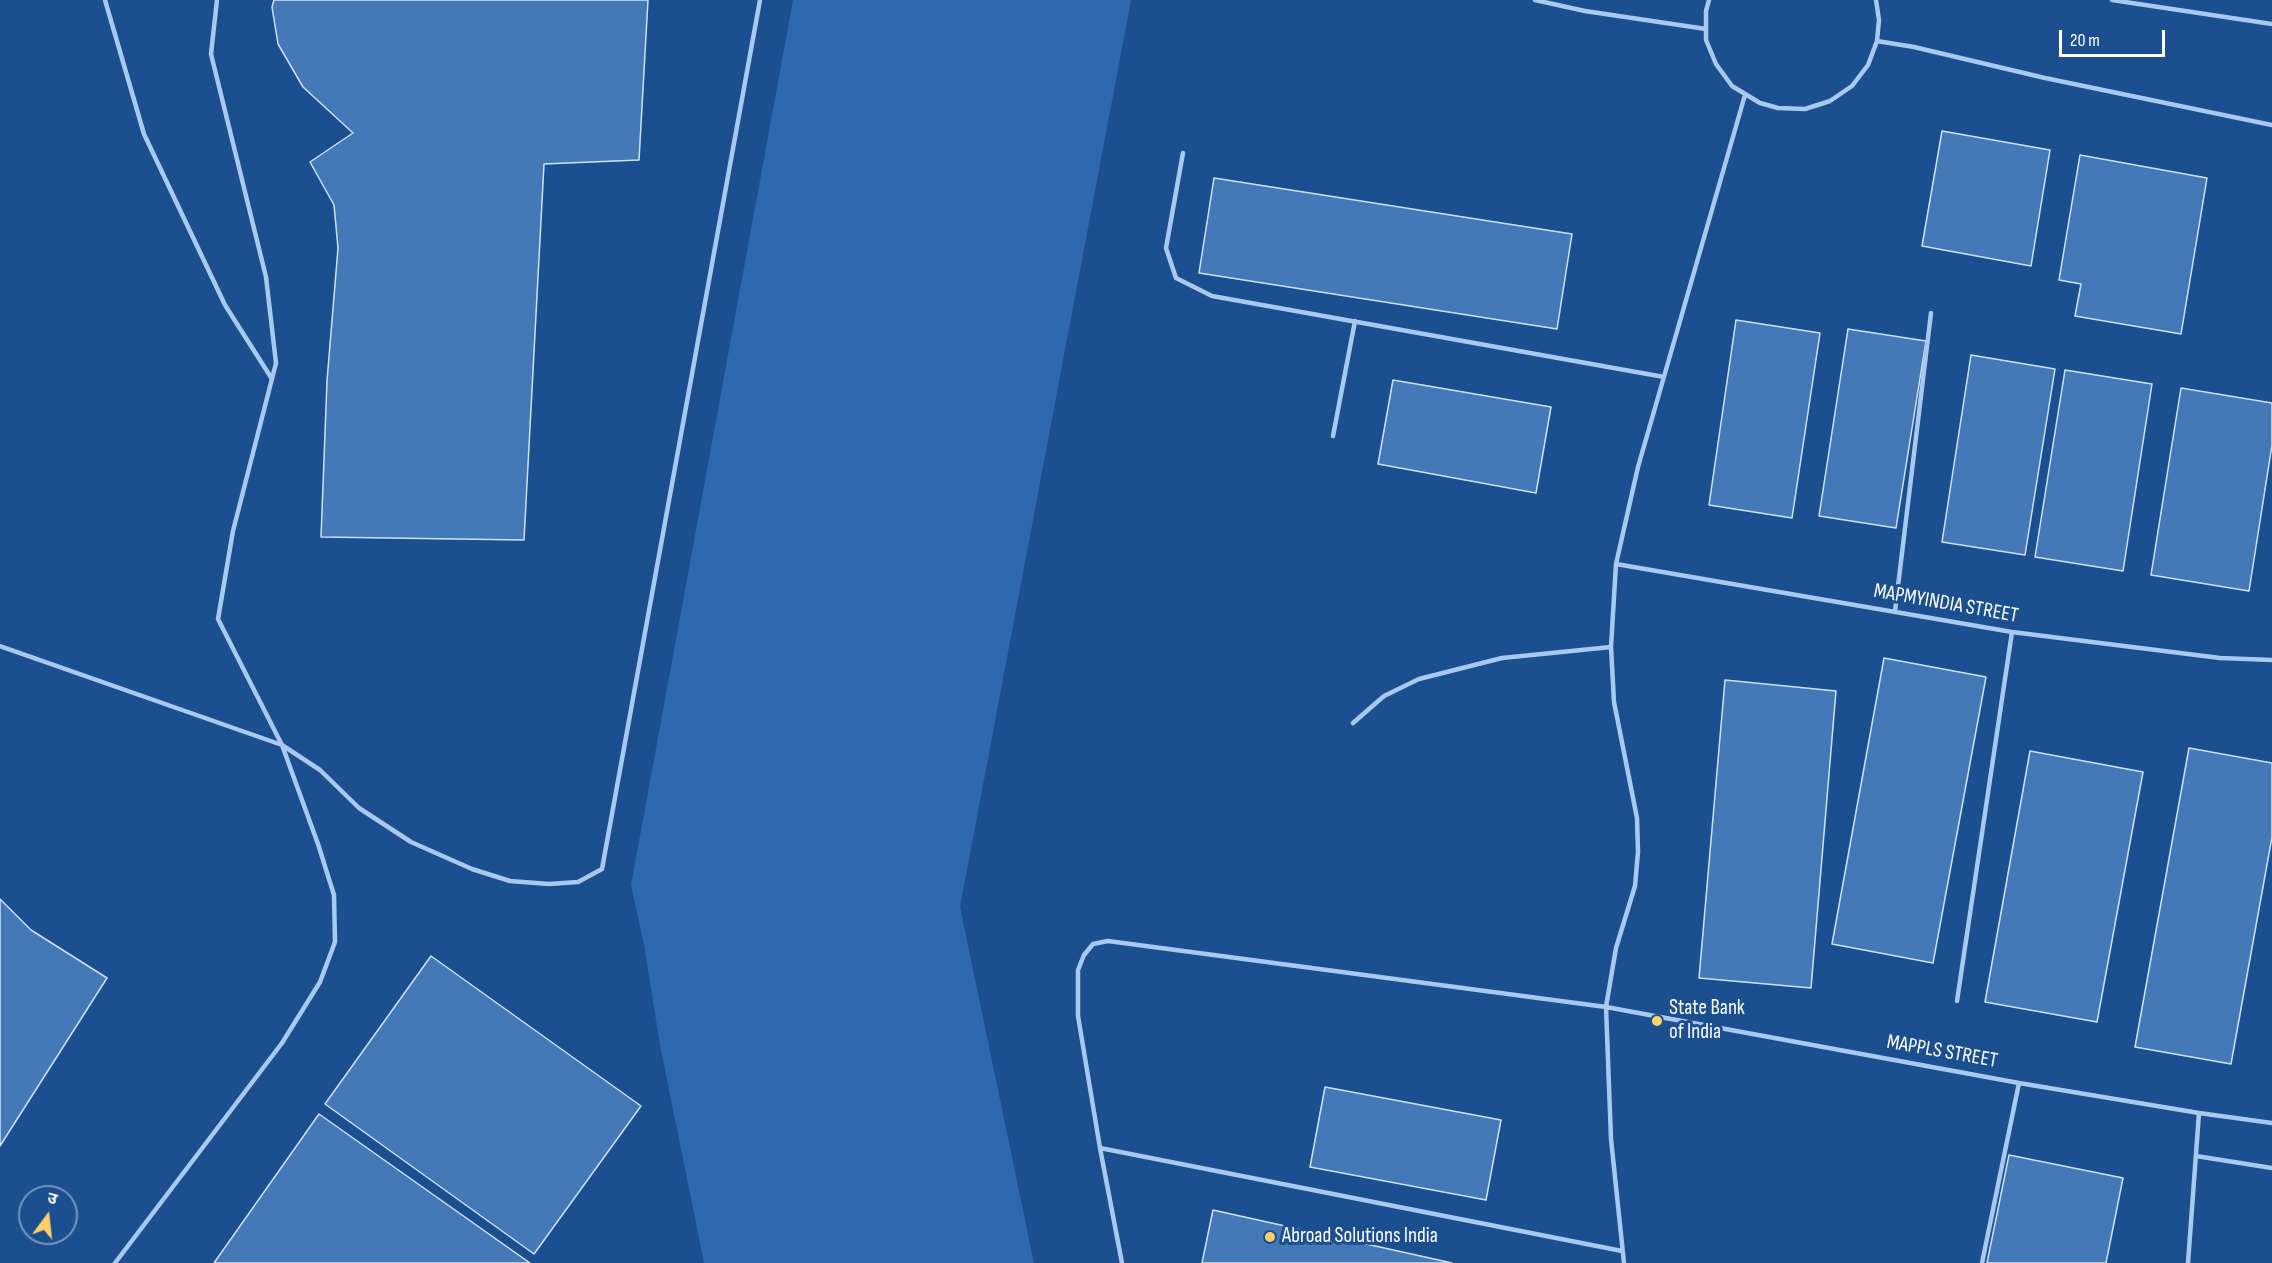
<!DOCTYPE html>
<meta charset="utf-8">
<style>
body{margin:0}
#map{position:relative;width:2272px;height:1263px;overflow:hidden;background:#1b4f8f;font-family:"Sofia Sans Condensed","Noto Sans Devanagari",sans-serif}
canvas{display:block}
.north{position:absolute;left:18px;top:1185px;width:60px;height:60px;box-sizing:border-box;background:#1b4f8f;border:2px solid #7695bc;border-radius:50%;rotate:15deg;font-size:16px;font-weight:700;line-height:24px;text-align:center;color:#fff}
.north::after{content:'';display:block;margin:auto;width:21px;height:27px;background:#ffd166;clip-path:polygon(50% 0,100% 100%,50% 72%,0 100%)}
.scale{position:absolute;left:2059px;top:30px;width:106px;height:27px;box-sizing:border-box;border:3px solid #fff;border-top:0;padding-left:8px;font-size:18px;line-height:21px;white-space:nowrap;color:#fff;-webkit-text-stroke:4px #1b4f8f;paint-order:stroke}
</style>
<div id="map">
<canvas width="2272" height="1263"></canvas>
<div class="north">उ</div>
<div class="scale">20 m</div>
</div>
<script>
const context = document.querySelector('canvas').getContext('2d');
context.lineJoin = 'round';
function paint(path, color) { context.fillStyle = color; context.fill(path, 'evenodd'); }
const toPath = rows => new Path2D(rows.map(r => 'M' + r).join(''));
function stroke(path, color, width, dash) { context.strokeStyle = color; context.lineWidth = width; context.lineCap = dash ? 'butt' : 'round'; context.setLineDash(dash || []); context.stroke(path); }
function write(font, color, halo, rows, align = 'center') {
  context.font = font + ' "Sofia Sans Condensed",sans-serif'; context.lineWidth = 6; context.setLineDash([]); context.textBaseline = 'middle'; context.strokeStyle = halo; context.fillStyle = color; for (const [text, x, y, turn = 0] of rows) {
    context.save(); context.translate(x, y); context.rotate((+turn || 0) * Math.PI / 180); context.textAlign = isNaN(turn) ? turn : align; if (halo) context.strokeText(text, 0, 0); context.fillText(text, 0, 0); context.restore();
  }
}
const green = toPath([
 [793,0,1131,0,960,907,1034,1263,704,1263,660,1045,644,945,631,885]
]);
const building = toPath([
 [274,0,648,0,639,160,544,164,524,540,321,537,327,381,338,248,334,205,310,162,353,133,303,87,278,44,272,7,274,0],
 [1942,131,2050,150,2031,266,1922,246,1942,131],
 [2080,155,2207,178,2181,334,2075,316,2081,284,2059,280,2080,155],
 [1214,178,1572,234,1557,329,1199,273,1214,178],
 [1736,320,1820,333,1792,518,1709,505,1736,320],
 [1848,329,1926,341,1896,528,1819,516,1848,329],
 [1971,355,2055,369,2025,555,1942,542,1971,355],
 [2065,370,2152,384,2123,571,2035,557,2065,370],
 [1393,380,1551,407,1536,493,1378,464,1393,380],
 [2181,388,2272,403,2272,445,2249,591,2151,575,2181,388],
 [1884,658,1986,677,1933,963,1832,944,1884,658],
 [1725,680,1836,691,1811,988,1699,978,1725,680],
 [2189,748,2272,763,2272,837,2231,1064,2135,1047,2189,748],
 [2030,751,2143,772,2097,1022,1985,1002,2030,751],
 [0,899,31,930,107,978,0,1146,0,899],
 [431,956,641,1106,534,1254,325,1104,431,956],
 [1325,1087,1501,1120,1486,1200,1310,1167,1325,1087],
 [319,1114,530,1263,214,1263,319,1114],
 [2009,1155,2123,1178,2106,1263,1987,1263,2009,1155],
 [1213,1210,1452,1263,1202,1263,1213,1210]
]);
const lane = toPath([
 [105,0,144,134,225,305,272,379],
 [1535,0,1585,11,1706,29],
 [1709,0,1706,11,1706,40,1716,64,1732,86,1760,103,1778,108,1805,109,1830,101,1852,86,1868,65,1877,41,1879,20,1876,0],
 [2112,0,2272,24],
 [1877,41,1914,47,2045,78,2272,125],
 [1183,153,1166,248,1176,278,1212,296,1664,377],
 [1333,436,1355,321],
 [1616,564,2012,632,2220,658,2272,660],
 [1895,611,1931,313],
 [0,646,282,745,218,619,233,531,276,363,266,277,211,54,217,0],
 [1353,723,1384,696,1419,679,1502,658,1611,647],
 [282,745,320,770,359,808,411,842,472,869,510,881,549,884,578,882,602,869,760,0],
 [1957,1001,2012,632],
 [1100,1148,1622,1251],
 [2196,1156,2272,1168],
 [115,1263,282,1043,320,982,335,942,334,895,318,844,282,745],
 [1122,1263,1100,1148,1078,1016,1078,970,1084,955,1093,944,1108,941,1606,1007,2019,1083,2199,1113,2272,1123],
 [1624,1263,1611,1139,1606,1007,1616,948,1635,886,1638,852,1637,818,1614,702,1611,647,1616,564,1638,467,1745,95],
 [1982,1263,2019,1083],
 [2188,1263,2199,1113]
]);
const markers = [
 [1657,1021,6,"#ffd166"],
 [1270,1237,6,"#ffd166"]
];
const streetNames = [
 ["MAPMYINDIA STREET",1946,604,10],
 ["MAPPLS STREET",1942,1052,10]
];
const poiNames = [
 ["State Bank",1669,1009],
 ["of India",1669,1033],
 ["Abroad Solutions India",1282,1237]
];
paint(green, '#2e69ad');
paint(building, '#4478b7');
stroke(building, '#cfe3fa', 1.5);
stroke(lane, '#a9c9ee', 4.5);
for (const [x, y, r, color] of markers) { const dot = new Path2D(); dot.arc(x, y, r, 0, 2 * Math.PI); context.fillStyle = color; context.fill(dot); stroke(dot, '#1b4f8f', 2); }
write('21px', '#fff', '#1b4f8f', streetNames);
write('21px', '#fff', '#1b4f8f', poiNames, 'left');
</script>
